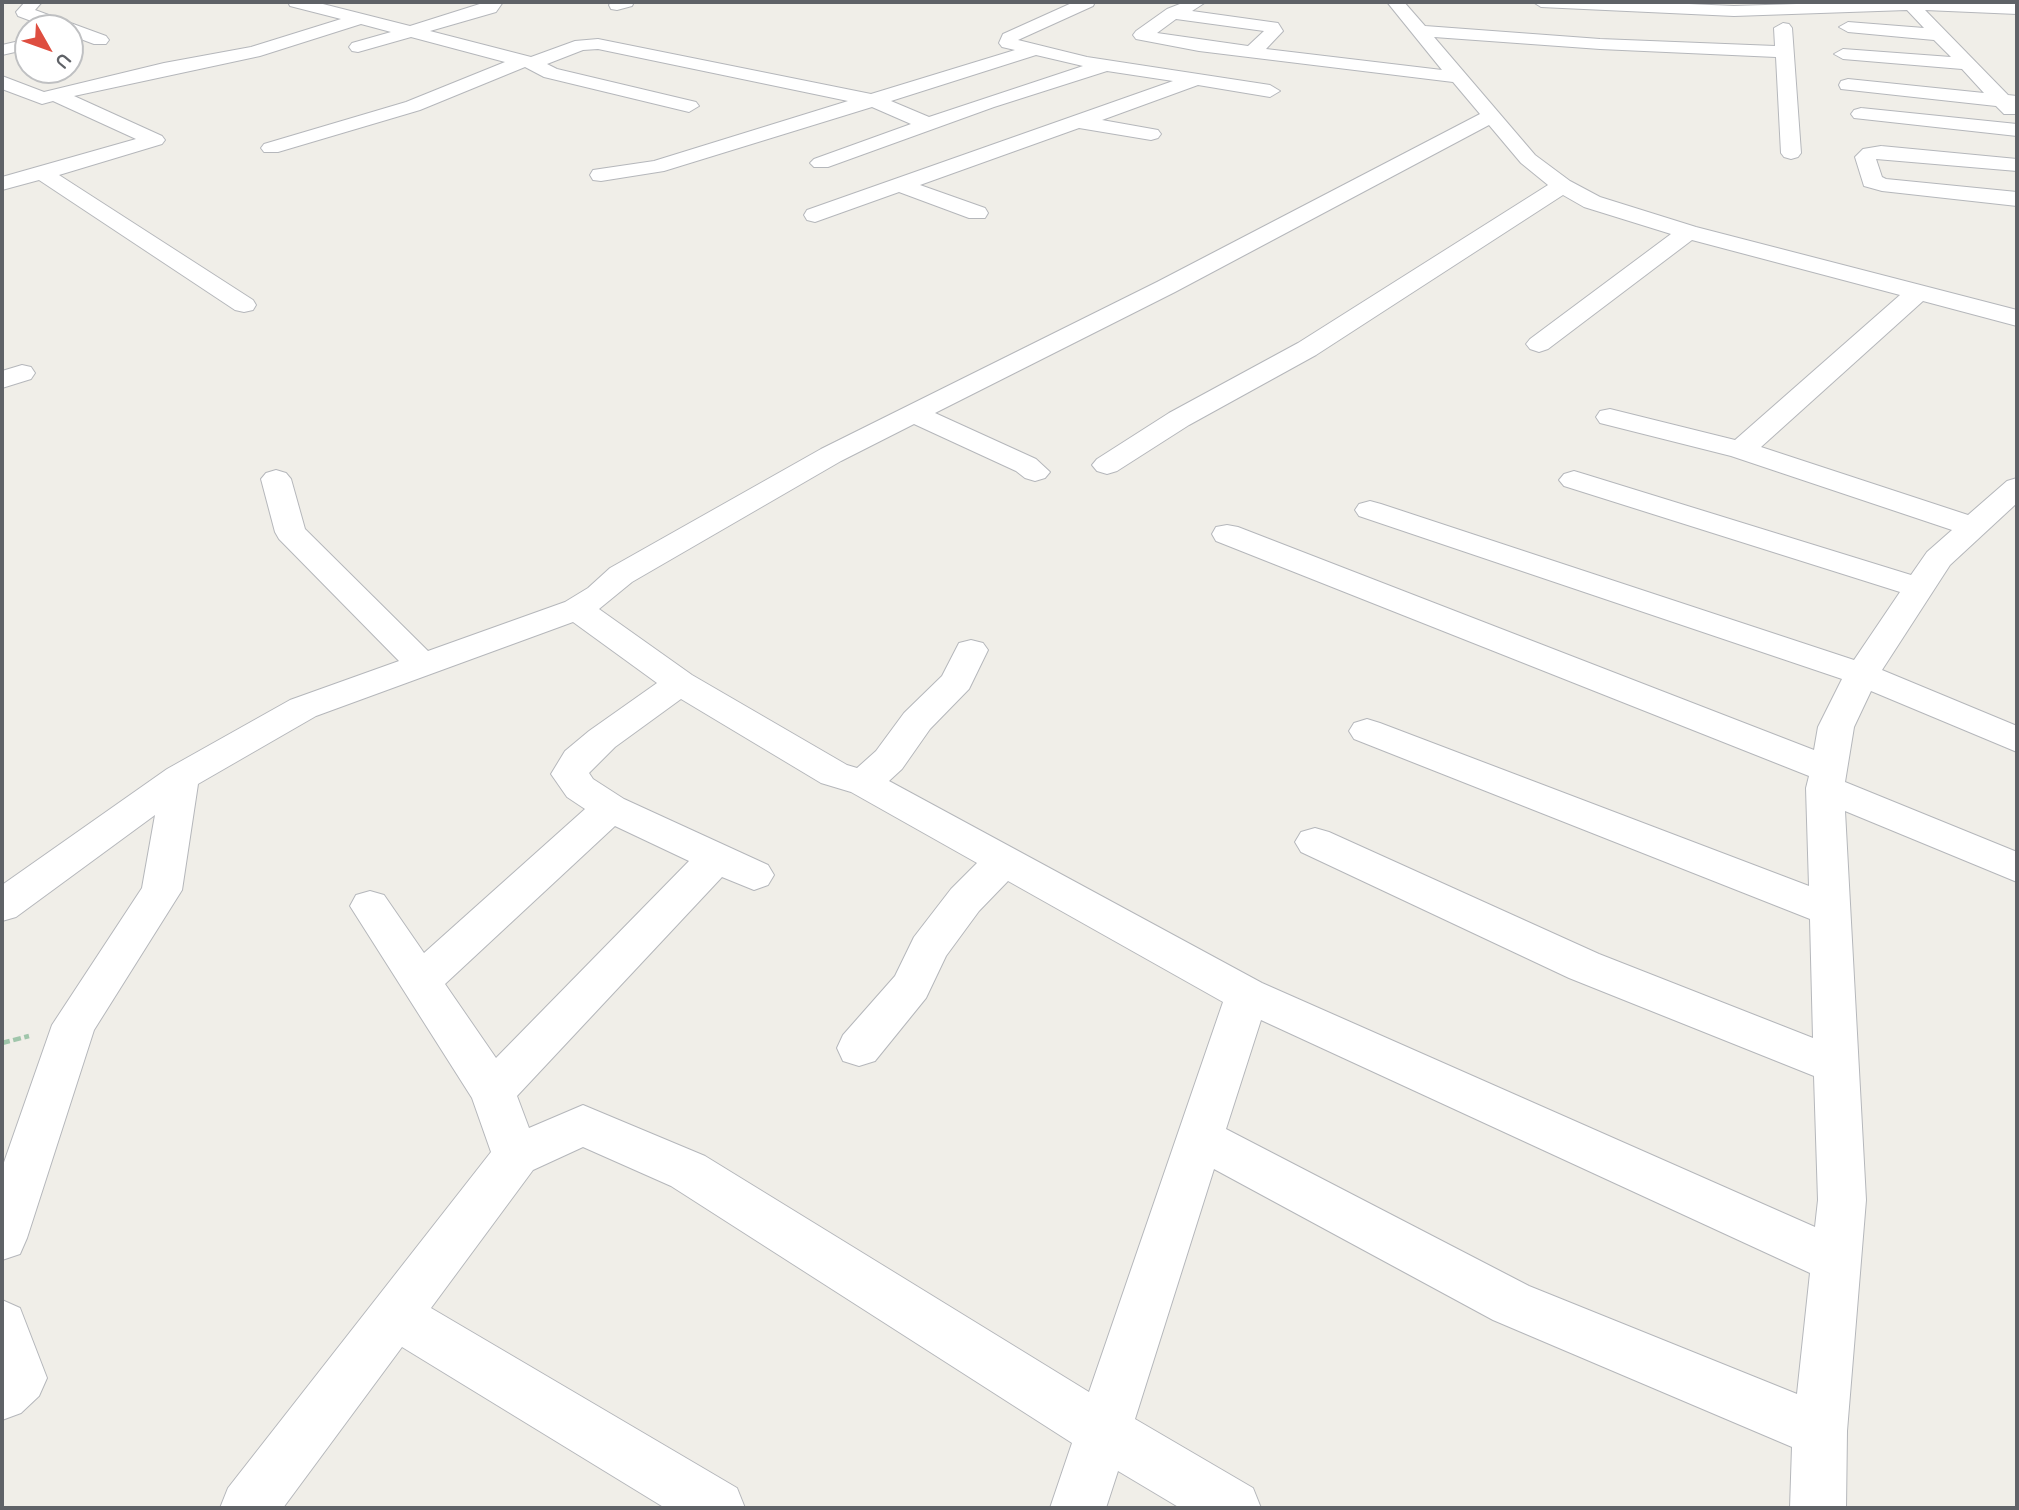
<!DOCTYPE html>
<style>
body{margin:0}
#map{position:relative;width:2019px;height:1510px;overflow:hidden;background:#f0eee8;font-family:Quicksand,sans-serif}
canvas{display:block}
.frame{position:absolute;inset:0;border:4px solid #5f6267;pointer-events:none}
.north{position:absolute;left:14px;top:14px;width:70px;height:70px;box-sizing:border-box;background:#fff;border:2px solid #bfc0c2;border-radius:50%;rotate:130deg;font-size:19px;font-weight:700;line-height:28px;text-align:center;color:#5f6267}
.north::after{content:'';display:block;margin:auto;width:24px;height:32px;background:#de4e40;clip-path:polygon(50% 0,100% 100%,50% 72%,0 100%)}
</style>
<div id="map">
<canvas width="2019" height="1510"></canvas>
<div class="frame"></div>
<div class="north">U</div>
</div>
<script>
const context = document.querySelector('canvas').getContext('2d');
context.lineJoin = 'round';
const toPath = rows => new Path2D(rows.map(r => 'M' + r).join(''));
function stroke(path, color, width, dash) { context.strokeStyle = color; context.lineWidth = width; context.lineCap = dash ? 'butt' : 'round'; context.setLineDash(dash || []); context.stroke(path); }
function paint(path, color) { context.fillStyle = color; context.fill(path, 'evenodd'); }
const path = toPath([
 [2,1043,29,1036]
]);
const street = toPath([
 [25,2,42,2,35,10,106,36,109,40,106,44,94,44,70,35,70,28,50,28,18,16,16,12,25,2],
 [288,2,315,2,410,26,486,2,503,2,496,12,430,31,531,57,575,41,598,39,871,94,1015,50,1002,47,999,43,1003,34,1074,2,1095,2,1093,6,1018,40,1087,57,1270,85,1280,91,1270,97,1198,85,1102,120,1158,130,1161,134,1158,138,1151,140,1079,128,920,185,985,208,988,213,985,218,969,218,899,192,815,222,807,220,804,215,807,210,1173,81,1107,71,994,107,828,167,814,167,810,163,814,159,911,124,872,107,664,171,601,181,593,180,590,175,593,170,654,161,848,101,598,49,583,50,547,64,557,69,696,102,699,106,689,112,544,77,525,67,420,110,278,152,264,152,261,148,264,144,406,102,505,62,411,37,358,52,352,51,349,47,352,43,391,32,361,24,260,56,74,96,162,136,165,140,162,144,59,175,253,300,256,305,253,310,244,312,235,310,39,180,2,190,2,177,136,139,53,101,42,104,2,89,2,76,44,92,164,63,251,47,341,19,290,6,288,2],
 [1036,55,1083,66,929,117,891,101,1036,55],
 [611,2,634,2,632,6,617,10,611,9,609,5,611,2],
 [1185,2,1206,2,1192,11,1278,23,1283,31,1266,49,1442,70,1387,2,1404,2,1425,26,1600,39,1775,46,1774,28,1783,23,1789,24,1792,28,1801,153,1798,157,1791,159,1784,157,1781,153,1776,57,1600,49,1434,37,1535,155,1570,181,1600,197,1696,227,2017,310,2017,326,1923,301,1761,447,1968,515,2007,481,2017,478,2017,503,1950,565,1882,670,2017,726,2017,752,1871,691,1854,727,1845,782,2017,852,2017,882,1845,811,1866,1200,1847,1431,1846,1508,1790,1508,1792,1447,1493,1320,1214,1169,1135,1419,1253,1488,1261,1508,1180,1508,1118,1471,1106,1508,1050,1508,1072,1443,671,1186,583,1147,533,1170,431,1308,737,1488,745,1508,665,1508,402,1347,283,1508,220,1508,228,1488,491,1152,472,1098,350,906,356,895,370,891,384,895,424,953,585,809,567,797,551,774,565,751,589,731,657,683,573,622,316,716,198,784,182,890,94,1030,27,1238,20,1254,2,1260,2,1168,52,1025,142,888,155,815,16,917,2,921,2,885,167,769,290,700,399,661,279,539,275,532,261,479,266,473,276,470,286,473,291,479,305,529,428,651,565,602,588,588,610,568,821,449,1157,282,1480,114,1453,82,1199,51,1136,39,1133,35,1136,31,1167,9,1185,2],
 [1176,19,1264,31,1248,46,1157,33,1176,19],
 [1489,125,1521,163,1548,185,1298,343,1169,413,1097,459,1092,465,1097,471,1107,474,1117,471,1189,425,1316,355,1563,195,1584,207,1671,234,1530,339,1526,344,1530,349,1539,352,1548,349,1692,240,1900,295,1735,440,1610,409,1600,411,1596,417,1600,423,1731,456,1952,530,1927,552,1911,575,1584,474,1574,471,1564,474,1559,480,1564,486,1900,592,1854,660,1381,504,1370,501,1359,504,1355,510,1359,516,1842,679,1818,727,1814,750,1238,527,1227,525,1216,527,1212,534,1216,541,1809,776,1806,788,1809,886,1380,723,1367,719,1354,723,1349,731,1354,739,1810,919,1813,1038,1599,954,1329,832,1315,828,1301,832,1295,842,1301,852,1569,978,1814,1076,1818,1200,1815,1227,1262,983,889,781,902,769,930,729,969,689,988,650,983,643,971,640,959,643,942,676,904,713,876,751,857,768,847,765,692,675,599,609,632,582,841,461,914,424,1016,471,1025,478,1035,481,1045,478,1050,472,1036,459,935,413,1175,292,1489,125],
 [681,699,821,783,851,792,977,863,951,889,914,937,895,976,843,1035,837,1048,843,1061,859,1066,875,1061,926,998,946,956,979,911,1008,881,1223,1002,1089,1392,705,1156,583,1105,529,1128,517,1096,722,877,754,890,768,885,774,875,768,865,624,799,593,779,589,773,615,747,681,699],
 [615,826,689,861,496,1058,445,984,615,826],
 [1261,1020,1810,1273,1797,1394,1529,1286,1226,1129,1261,1020],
 [1533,2,1644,2,1734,6,1859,2,2017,4,2017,14,1925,10,2008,95,2017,96,2017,114,2004,114,1996,106,1841,89,1839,85,1841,81,1848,79,1984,93,1962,69,1843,59,1834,54,1843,49,1951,57,1934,40,1848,32,1839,27,1848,22,1924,28,1907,10,1734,16,1541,7,1533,2],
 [28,39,28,49,2,55,2,45,28,39],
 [1861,108,2017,124,2017,136,1854,118,1851,114,1854,110,1861,108],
 [1881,146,2017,159,2017,171,1876,159,1882,177,1886,179,2017,192,2017,206,1882,191,1864,186,1855,157,1863,149,1881,146],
 [22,365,31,367,35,373,31,379,2,388,2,371,22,365],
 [2,1300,20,1308,47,1378,39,1396,21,1413,2,1420,2,1300]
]);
stroke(street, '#b5b7bb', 2);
stroke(path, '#a0c6ab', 4.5, [8, 3.5]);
paint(street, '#fff');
</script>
